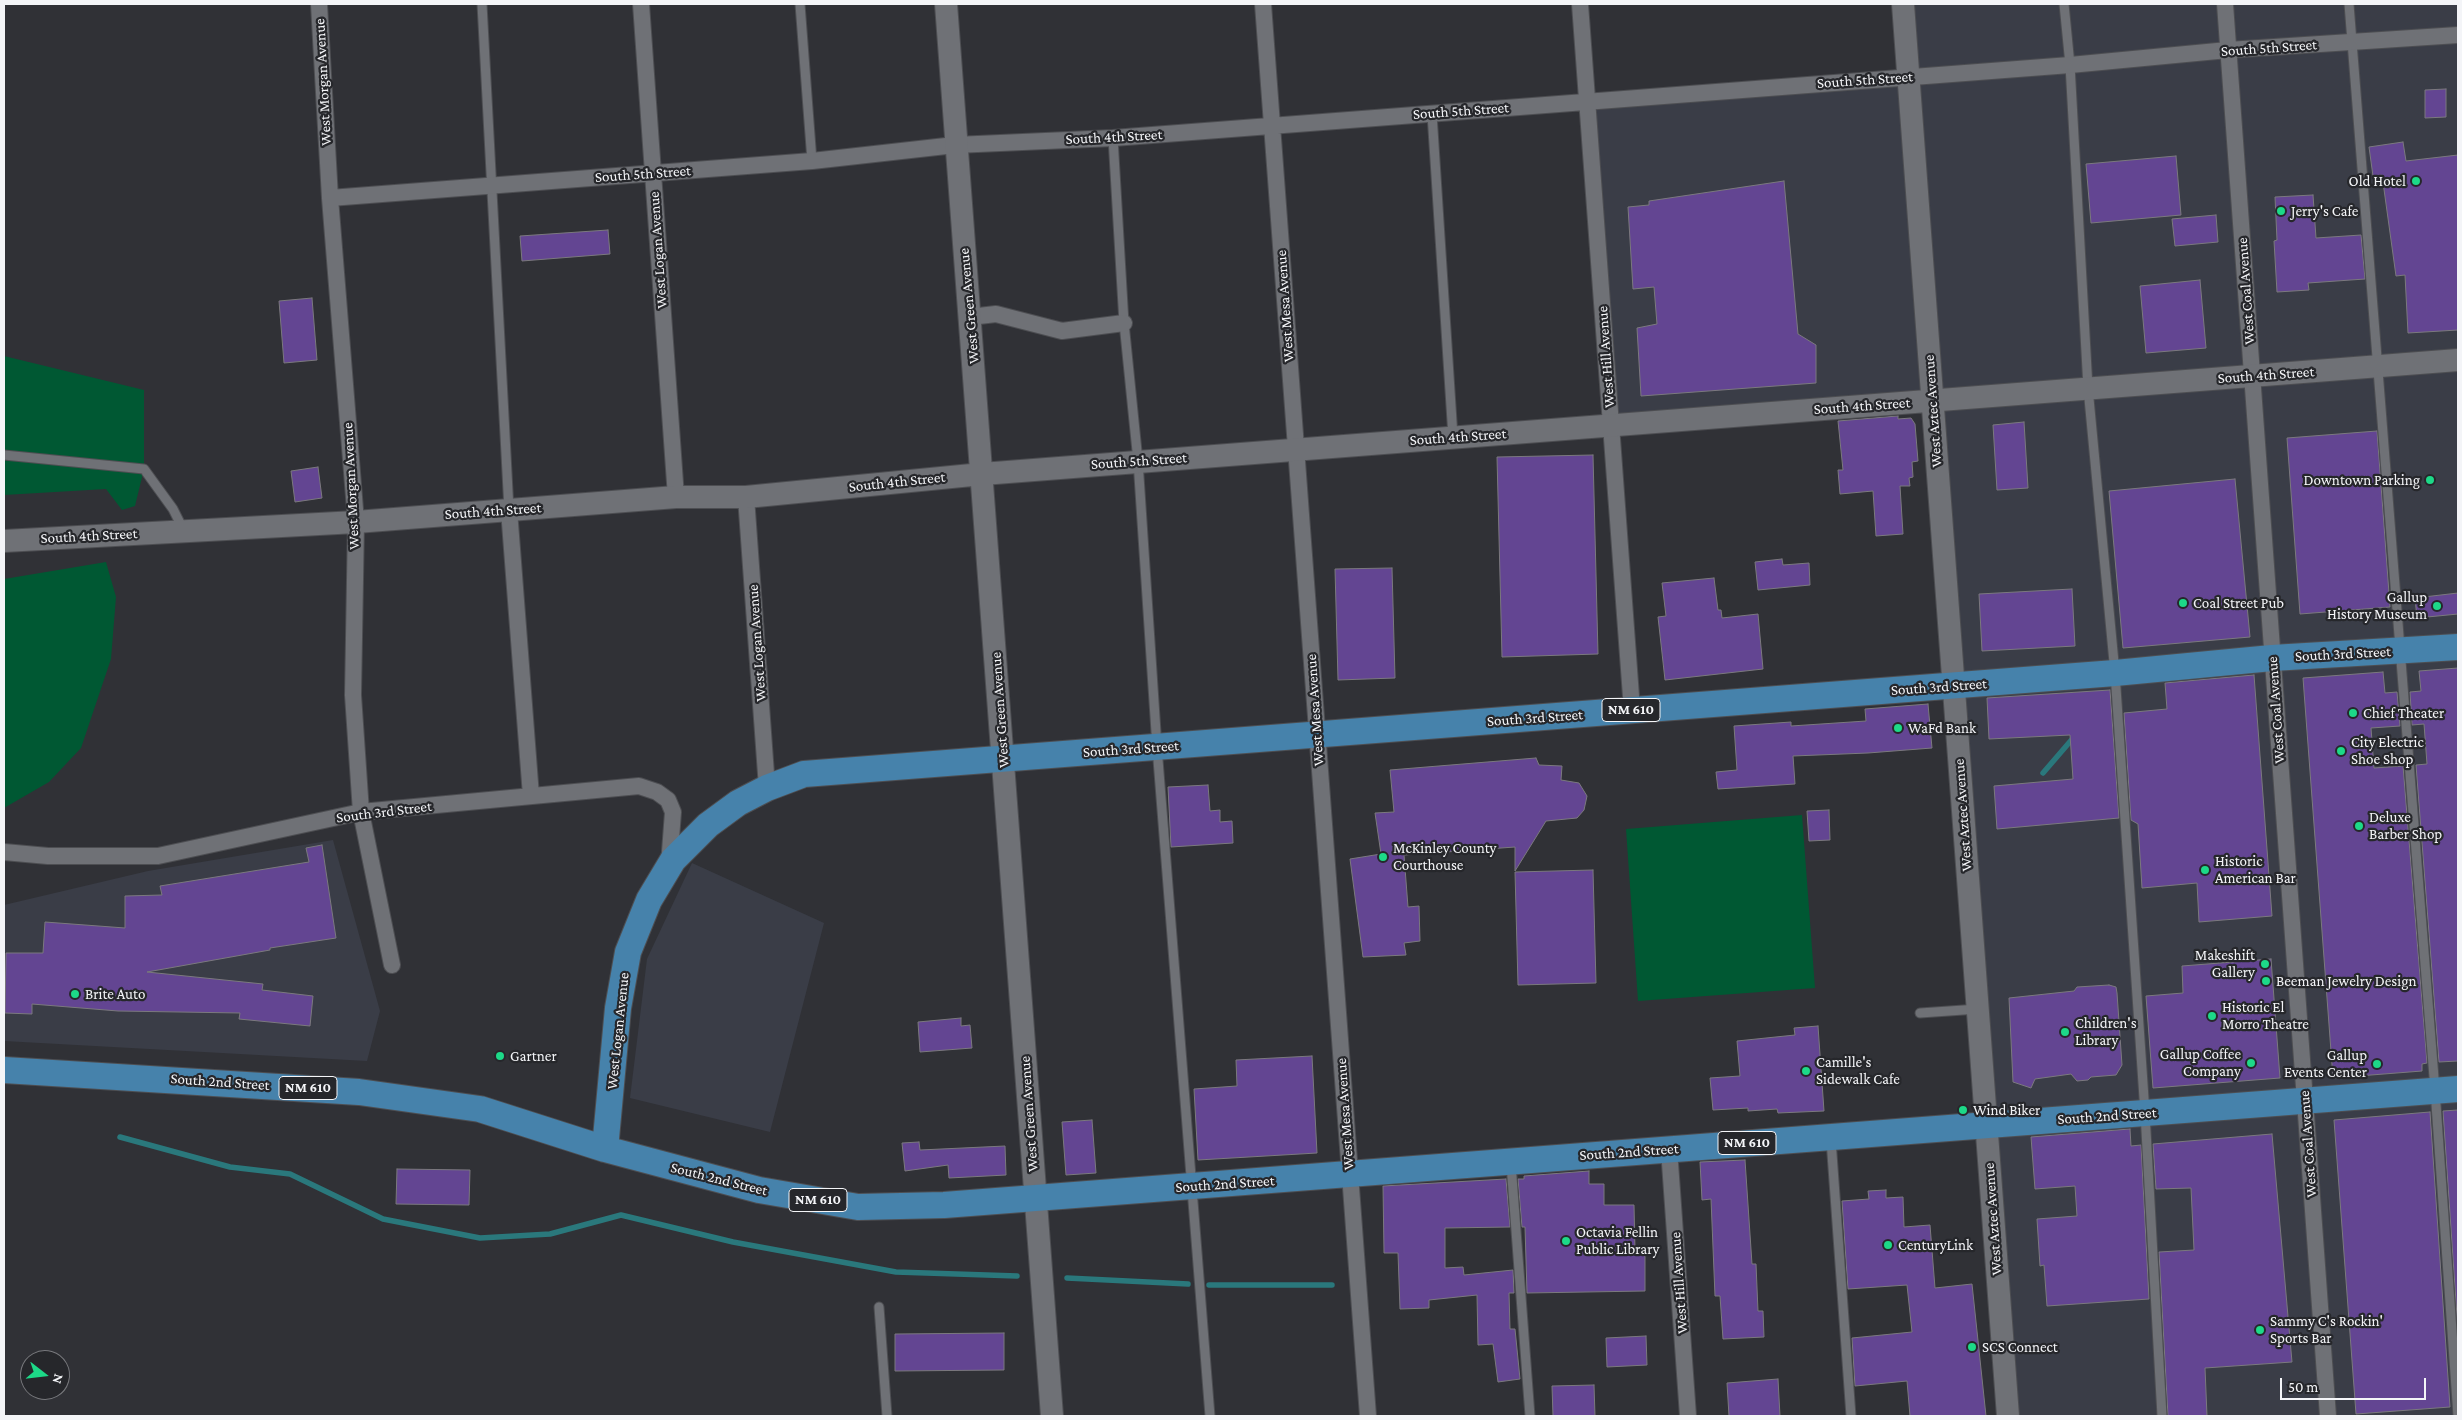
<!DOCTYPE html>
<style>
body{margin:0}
#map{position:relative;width:2462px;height:1420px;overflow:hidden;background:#303136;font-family:"Crimson Pro",serif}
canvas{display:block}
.frame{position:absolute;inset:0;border:5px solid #f4f5f8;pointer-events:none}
.north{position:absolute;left:20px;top:1350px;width:50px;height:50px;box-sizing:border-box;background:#26272b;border:1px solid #78797d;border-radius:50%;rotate:106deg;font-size:14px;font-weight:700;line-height:20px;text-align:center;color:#f4f5f8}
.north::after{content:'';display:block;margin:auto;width:18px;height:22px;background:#1dd988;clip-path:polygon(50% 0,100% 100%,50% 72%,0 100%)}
.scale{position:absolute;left:2280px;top:1378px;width:146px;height:22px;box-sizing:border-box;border:2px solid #f4f5f8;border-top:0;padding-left:6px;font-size:15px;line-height:18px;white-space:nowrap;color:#f4f5f8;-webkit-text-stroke:4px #26272b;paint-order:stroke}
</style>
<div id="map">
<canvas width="2462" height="1420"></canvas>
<div class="frame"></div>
<div class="north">N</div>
<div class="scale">50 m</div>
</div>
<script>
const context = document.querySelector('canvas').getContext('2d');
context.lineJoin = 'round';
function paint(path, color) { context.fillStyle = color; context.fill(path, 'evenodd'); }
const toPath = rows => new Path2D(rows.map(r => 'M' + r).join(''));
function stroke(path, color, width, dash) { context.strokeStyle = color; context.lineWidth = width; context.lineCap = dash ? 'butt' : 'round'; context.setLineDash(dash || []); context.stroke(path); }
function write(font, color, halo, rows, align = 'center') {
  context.font = font + ' "Crimson Pro",serif'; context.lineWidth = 4.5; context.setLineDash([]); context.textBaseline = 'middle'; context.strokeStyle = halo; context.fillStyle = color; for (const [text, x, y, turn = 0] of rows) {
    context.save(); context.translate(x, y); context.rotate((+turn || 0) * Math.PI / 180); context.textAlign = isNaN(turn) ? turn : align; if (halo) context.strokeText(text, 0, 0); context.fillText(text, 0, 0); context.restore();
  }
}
const built = toPath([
 [1903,4,2458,4,2458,1416,2008,1416,1933,401,1611,425,1587,102,1908,77],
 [333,840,380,1011,367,1061,4,1041,4,905,148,871],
 [692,863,824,923,770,1132,630,1098,647,959]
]);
const green = toPath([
 [4,356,144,390,144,469,135,506,122,510,106,489,4,495],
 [106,562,116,597,111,659,81,748,49,782,4,808,4,579],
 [1802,815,1815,988,1638,1001,1626,829]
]);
const stream = toPath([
 [2043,773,2074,737],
 [120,1137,230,1167,290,1174,383,1219,480,1238,550,1234,621,1215,733,1242,896,1272,1017,1276],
 [1067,1278,1188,1284],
 [1209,1285,1332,1285]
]);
const building = toPath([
 [2446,89,2446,117,2425,118,2425,90,2446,89],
 [2403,142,2406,161,2458,155,2458,330,2408,333,2405,275,2396,276,2382,175,2373,176,2369,147,2403,142],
 [2176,156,2181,215,2091,223,2086,164,2176,156],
 [1784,181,1798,334,1816,345,1816,383,1641,396,1637,328,1657,324,1654,287,1633,289,1628,207,1649,205,1649,201,1784,181],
 [2313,195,2316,238,2361,235,2365,279,2308,283,2309,290,2277,292,2274,241,2277,240,2275,197,2313,195],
 [2216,215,2218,242,2175,246,2172,219,2216,215],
 [608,230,610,254,522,261,520,236,608,230],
 [2200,280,2206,348,2146,353,2140,286,2200,280],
 [312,298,317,360,284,363,279,301,312,298],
 [1898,416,1898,419,1911,418,1915,424,1918,461,1912,462,1913,477,1909,478,1910,486,1900,486,1903,534,1876,536,1873,491,1840,494,1838,470,1843,470,1838,421,1898,416],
 [2024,422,2028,488,1997,490,1993,425,2024,422],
 [2377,431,2390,607,2300,614,2287,438,2377,431],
 [1593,455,1598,654,1502,657,1497,457,1593,455],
 [318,467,322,498,295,502,291,471,318,467],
 [2235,479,2250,637,2123,648,2109,491,2235,479],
 [1782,559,1783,565,1809,563,1810,585,1758,590,1755,562,1782,559],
 [1392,568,1395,678,1338,680,1335,569,1392,568],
 [1714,578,1718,610,1721,610,1722,618,1758,614,1763,669,1665,680,1658,617,1666,616,1662,583,1714,578],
 [2072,589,2075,646,1982,651,1979,594,2072,589],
 [2458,593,2458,614,2417,618,2415,598,2458,593],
 [2458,668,2458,1061,2439,1062,2416,765,2427,764,2424,724,2412,725,2410,692,2421,691,2419,671,2458,668],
 [2383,672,2385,693,2397,692,2400,726,2371,728,2374,768,2403,766,2427,1063,2422,1064,2422,1071,2333,1078,2303,678,2383,672],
 [2254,675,2272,916,2199,922,2197,883,2142,888,2138,824,2131,820,2124,713,2167,709,2165,683,2254,675],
 [2110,690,2119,818,1997,829,1994,786,2073,779,2070,735,1989,739,1987,698,2110,690],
 [1928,704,1932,748,1868,753,1793,756,1795,784,1718,789,1716,772,1737,770,1734,726,1791,722,1791,726,1866,721,1865,709,1928,704],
 [1536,758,1539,765,1562,766,1561,780,1579,783,1587,796,1584,810,1577,818,1546,821,1515,871,1515,847,1404,855,1408,907,1419,906,1420,941,1404,943,1406,955,1363,957,1350,859,1381,854,1375,813,1394,812,1390,770,1536,758],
 [1208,785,1210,811,1220,810,1220,822,1232,821,1233,843,1171,847,1168,787,1208,785],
 [1829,810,1830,840,1809,841,1807,811,1829,810],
 [322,845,336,938,270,948,270,950,147,972,263,984,262,990,313,996,310,1026,239,1019,240,1013,118,1011,32,1004,32,1014,5,1013,6,953,43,953,45,922,125,928,125,896,162,895,160,886,309,862,306,848,322,845],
 [1593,870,1596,983,1518,985,1515,872,1593,870],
 [2271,959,2280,1078,2153,1088,2146,996,2183,993,2182,966,2271,959],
 [2109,985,2116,987,2117,993,2122,1065,2116,1075,2091,1077,2088,1080,2077,1081,2071,1074,2035,1079,2031,1088,2013,1082,2009,998,2074,991,2077,987,2109,985],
 [961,1018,961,1026,970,1025,972,1048,920,1052,918,1022,961,1018],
 [1818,1026,1824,1111,1778,1113,1777,1109,1748,1111,1748,1108,1713,1110,1710,1078,1740,1076,1737,1041,1795,1035,1794,1028,1818,1026],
 [1312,1056,1317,1153,1198,1160,1194,1089,1237,1086,1236,1060,1312,1056],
 [2458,1110,2458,1331,2443,1111,2458,1110],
 [2430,1112,2450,1407,2356,1414,2334,1120,2430,1112],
 [1092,1120,1096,1173,1066,1175,1062,1122,1092,1120],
 [2130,1129,2131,1146,2141,1145,2149,1299,2047,1306,2044,1265,2040,1266,2037,1219,2077,1216,2075,1186,2035,1189,2031,1137,2130,1129],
 [2272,1134,2292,1362,2205,1368,2207,1416,2168,1416,2159,1252,2194,1250,2191,1188,2156,1189,2153,1144,2272,1134],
 [919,1142,920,1150,1005,1146,1006,1175,949,1178,948,1165,905,1171,902,1143,919,1142],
 [1745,1160,1752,1264,1756,1264,1758,1311,1763,1311,1764,1337,1723,1339,1720,1296,1715,1296,1711,1199,1702,1200,1700,1162,1745,1160],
 [397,1169,470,1170,469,1205,396,1204,397,1169],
 [1589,1171,1589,1184,1604,1184,1604,1205,1634,1205,1635,1251,1645,1251,1645,1291,1527,1293,1525,1227,1522,1227,1518,1179,1524,1179,1524,1176,1589,1171],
 [1506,1179,1510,1227,1445,1228,1445,1268,1463,1267,1464,1275,1513,1270,1514,1293,1509,1293,1510,1329,1515,1329,1520,1379,1498,1382,1493,1344,1478,1345,1477,1295,1429,1300,1429,1308,1400,1309,1398,1253,1384,1253,1383,1186,1506,1179],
 [1886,1190,1886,1198,1903,1197,1904,1227,1930,1225,1935,1288,1972,1284,1986,1416,1910,1416,1907,1381,1855,1386,1852,1338,1912,1332,1907,1285,1848,1289,1842,1201,1869,1199,1868,1191,1886,1190],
 [1004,1333,1004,1370,895,1371,895,1334,1004,1333],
 [1646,1336,1647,1365,1607,1367,1606,1338,1646,1336],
 [1778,1379,1780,1416,1729,1416,1727,1383,1778,1379],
 [1594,1385,1595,1416,1553,1416,1552,1386,1594,1385]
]);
const lane = toPath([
 [482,4,509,510],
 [800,4,812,161],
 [2064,4,2070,65,2088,388,2115,673,2145,1113,2162,1416],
 [2349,4,2435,1090,2458,1416],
 [1432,114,1453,437],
 [1113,138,1124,323,1138,461,1157,747,1210,1416],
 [4,455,144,469,173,509,183,529],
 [1920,1013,1978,1009],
 [1831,1140,1851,1416],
 [1511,1164,1530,1416],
 [879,1307,887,1416]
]);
const street = toPath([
 [319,4,330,198,356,522,353,695,361,812,392,965],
 [641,4,676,497],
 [1263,4,1368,1416],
 [1580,4,1632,710],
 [2225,4,2328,1416],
 [330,198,812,161,955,145,1113,138,2070,65,2228,50,2458,35],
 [970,317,996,314,1062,331,1124,323],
 [746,497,767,788],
 [509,510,531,796],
 [4,852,48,856,158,856,361,812,639,786,657,792,668,800,673,812,669,865],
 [1669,1149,1688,1416]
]);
const secondary = toPath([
 [946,4,1052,1416],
 [1903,4,2008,1416],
 [4,541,356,522,676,497,746,497,982,474,2458,360]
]);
const primary = toPath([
 [4,1070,359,1092,480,1109,605,1149,759,1190,858,1207,944,1205,2458,1089],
 [605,1149,618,1008,628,952,649,900,673,860,708,825,738,803,767,788,804,774,2115,673,2272,658,2458,647]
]);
const markers = [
 [2416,181,5,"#1dd988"],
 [2281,211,5,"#1dd988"],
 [2430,480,5,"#1dd988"],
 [2183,603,5,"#1dd988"],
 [2437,606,5,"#1dd988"],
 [2353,713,5,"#1dd988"],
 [1898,728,5,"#1dd988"],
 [2341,751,5,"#1dd988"],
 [2359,826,5,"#1dd988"],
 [1383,857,5,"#1dd988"],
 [2205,870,5,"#1dd988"],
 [2265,964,5,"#1dd988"],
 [2266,981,5,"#1dd988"],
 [75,994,5,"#1dd988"],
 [2212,1016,5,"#1dd988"],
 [2065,1032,5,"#1dd988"],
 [500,1056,5,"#1dd988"],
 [2251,1063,5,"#1dd988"],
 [2377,1064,5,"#1dd988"],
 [1806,1071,5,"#1dd988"],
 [1963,1110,5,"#1dd988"],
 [1566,1241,5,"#1dd988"],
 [1888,1245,5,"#1dd988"],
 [2260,1330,5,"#1dd988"],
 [1972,1347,5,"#1dd988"]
];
const shields = [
 [1631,710,58],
 [308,1088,58],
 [1747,1143,58],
 [818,1200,58]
];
const shieldNames = [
 ["NM 610",1631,710],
 ["NM 610",308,1088],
 ["NM 610",1747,1143],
 ["NM 610",818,1200]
];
const streetNames = [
 ["South 5th Street",2269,48,-4],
 ["South 5th Street",1865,80,-4],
 ["West Morgan Avenue",323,82,-93],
 ["South 5th Street",1461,111,-4],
 ["South 4th Street",1114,137,-3],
 ["South 5th Street",643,174,-4],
 ["West Logan Avenue",658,250,-94],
 ["West Coal Avenue",2246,291,-94],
 ["West Green Avenue",969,306,-95],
 ["West Mesa Avenue",1285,306,-94],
 ["West Hill Avenue",1606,357,-94],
 ["South 4th Street",2266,375,-4],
 ["South 4th Street",1862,406,-4],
 ["West Aztec Avenue",1933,411,-94],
 ["South 4th Street",1458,437,-4],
 ["South 5th Street",1139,461,-4],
 ["South 4th Street",897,482,-6],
 ["West Morgan Avenue",351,486,-93],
 ["South 4th Street",493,511,-4],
 ["South 4th Street",89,536,-3],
 ["West Logan Avenue",757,643,-94],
 ["South 3rd Street",2343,654,-3],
 ["South 3rd Street",1939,687,-4],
 ["West Green Avenue",1000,710,-94],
 ["West Mesa Avenue",1315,710,-94],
 ["West Coal Avenue",2276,710,-94],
 ["South 3rd Street",1535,718,-4],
 ["South 3rd Street",1131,749,-4],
 ["South 3rd Street",384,812,-7],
 ["West Aztec Avenue",1963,815,-94],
 ["West Logan Avenue",618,1031,-84],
 ["South 2nd Street",220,1082,4],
 ["West Green Avenue",1029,1114,-94],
 ["West Mesa Avenue",1345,1114,-94],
 ["South 2nd Street",2107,1116,-4],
 ["West Coal Avenue",2308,1144,-94],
 ["South 2nd Street",1629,1152,-4],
 ["South 2nd Street",719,1179,14],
 ["South 2nd Street",1225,1184,-4],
 ["West Aztec Avenue",1993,1219,-94],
 ["West Hill Avenue",1679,1283,-94]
];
const poiNames = [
 ["Old Hotel",2406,181,"right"],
 ["Jerry's Cafe",2291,211],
 ["Downtown Parking",2420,480,"right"],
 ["Gallup",2427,597,"right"],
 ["History Museum",2427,614,"right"],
 ["Coal Street Pub",2193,603],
 ["Chief Theater",2363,713],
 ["WaFd Bank",1908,728],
 ["City Electric",2351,742],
 ["Shoe Shop",2351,759],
 ["Deluxe",2369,817],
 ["Barber Shop",2369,834],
 ["McKinley County",1393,848],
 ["Courthouse",1393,865],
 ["Historic",2215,861],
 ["American Bar",2215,878],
 ["Makeshift",2255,955,"right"],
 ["Gallery",2255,972,"right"],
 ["Beeman Jewelry Design",2276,981],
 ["Brite Auto",85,994],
 ["Historic El",2222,1007],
 ["Morro Theatre",2222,1024],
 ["Children's",2075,1023],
 ["Library",2075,1040],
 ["Gallup Coffee",2241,1054,"right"],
 ["Company",2241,1071,"right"],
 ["Gallup",2367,1055,"right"],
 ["Events Center",2367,1072,"right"],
 ["Gartner",510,1056],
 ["Camille's",1816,1062],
 ["Sidewalk Cafe",1816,1079],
 ["Wind Biker",1973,1110],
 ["Octavia Fellin",1576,1232],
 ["Public Library",1576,1249],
 ["CenturyLink",1898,1245],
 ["Sammy C's Rockin'",2270,1321],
 ["Sports Bar",2270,1338],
 ["SCS Connect",1982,1347]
];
paint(built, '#3a3d47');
paint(green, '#005833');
stroke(stream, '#2a787c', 5.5);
paint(building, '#634592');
stroke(building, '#7b797e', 1);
stroke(lane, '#4d4e52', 11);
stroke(street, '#4d4e52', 18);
stroke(secondary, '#4d4e52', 24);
stroke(primary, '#4d4e52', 28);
stroke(lane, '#6f7176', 9);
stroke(street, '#6f7176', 16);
stroke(secondary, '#6f7176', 22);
stroke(primary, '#4682ab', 26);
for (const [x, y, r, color] of markers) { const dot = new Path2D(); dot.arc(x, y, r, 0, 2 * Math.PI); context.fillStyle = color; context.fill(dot); stroke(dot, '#26272b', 2); }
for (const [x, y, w] of shields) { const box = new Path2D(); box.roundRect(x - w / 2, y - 11.5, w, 23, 4); context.fillStyle = '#26272b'; context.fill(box); stroke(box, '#f4f5f8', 1); }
write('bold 14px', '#f4f5f8', null, shieldNames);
write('15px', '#f4f5f8', '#26272b', streetNames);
write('15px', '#f4f5f8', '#26272b', poiNames, 'left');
</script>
